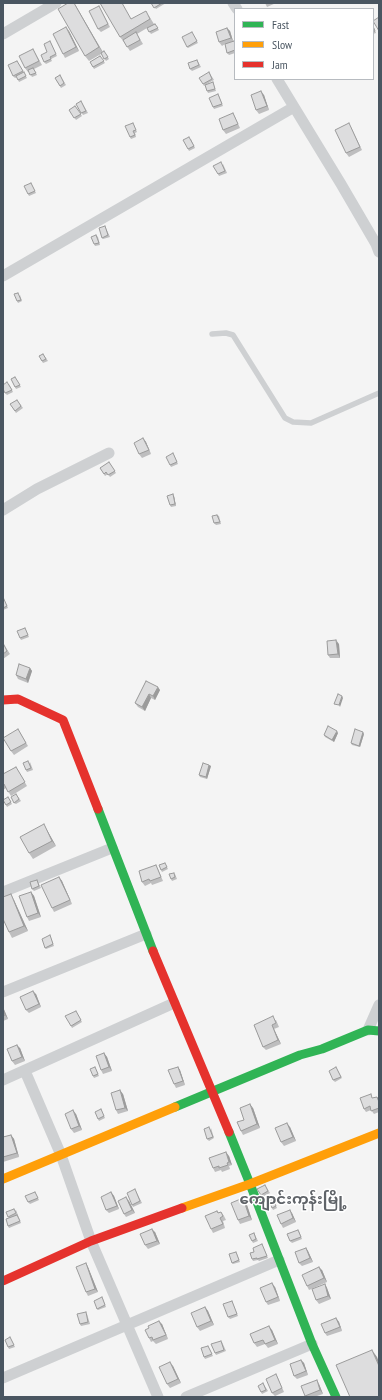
<!DOCTYPE html>
<meta charset="utf-8">
<style>
body{margin:0}
#map{position:relative;width:382px;height:1400px;overflow:hidden;background:#f4f4f4;font-family:"PT Sans Narrow",sans-serif}
canvas{display:block}
.frame{position:absolute;inset:0;border:4px solid #4a5661;pointer-events:none}
.legend{position:absolute;left:234px;top:8px;width:140px;height:72px;box-sizing:border-box;background:#fff;border:1px solid #b7bbc0;margin:0;padding:5px 7px;list-style:none;font-size:12px;color:#4a5661}
.legend li{display:flex;align-items:center;gap:8px;height:20px}
.legend b{width:20px;border:1px solid #b7bbc0}
</style>
<div id="map">
<canvas width="382" height="1400"></canvas>
<div class="frame"></div>
<ul class="legend">
<li><b style="height:5px;background:#30b455"></b>Fast</li>
<li><b style="height:5px;background:#ff9f0a"></b>Slow</li>
<li><b style="height:5px;background:#e5322d"></b>Jam</li>
</ul>
</div>
<script>
const context = document.querySelector('canvas').getContext('2d');
context.lineJoin = 'round';
const toPath = rows => new Path2D(rows.map(r => 'M' + r).join(''));
function stroke(path, color, width, dash) { context.strokeStyle = color; context.lineWidth = width; context.lineCap = dash ? 'butt' : 'round'; context.setLineDash(dash || []); context.stroke(path); }
function paint(path, color) { context.fillStyle = color; context.fill(path, 'evenodd'); }
function write(font, color, halo, rows, align = 'center') {
  context.font = font + ' "PT Sans Narrow","Noto Sans Myanmar",sans-serif'; context.lineWidth = 3; context.setLineDash([]); context.textBaseline = 'middle'; context.strokeStyle = halo; context.fillStyle = color; for (const [text, x, y, turn = 0] of rows) {
    context.save(); context.translate(x, y); context.rotate((+turn || 0) * Math.PI / 180); context.textAlign = isNaN(turn) ? turn : align; if (halo) context.strokeText(text, 0, 0); context.fillText(text, 0, 0); context.restore();
  }
}
const lane = toPath([
 [212,334,226,333,233,335,285,418,293,422,311,423,379,393]
]);
const street = toPath([
 [233,3,237,9],
 [3,34,56,3],
 [277,79,341,184,376,244,379,252],
 [3,276,294,107],
 [3,510,37,489,109,453],
 [3,892,112,848],
 [3,992,146,934],
 [368,1030,379,1005],
 [25,1071,61,1155,91,1241,158,1397],
 [3,1080,174,1003],
 [3,1378,279,1260],
 [186,1397,312,1344]
]);
const fast = toPath([
 [98,809,153,951],
 [175,1107,300,1055,322,1049,368,1030,379,1031],
 [229,1132,250,1184,312,1344,336,1397]
]);
const slow = toPath([
 [3,1179,175,1107],
 [182,1208,250,1184,379,1133]
]);
const jam = toPath([
 [3,700,18,699,63,720,98,809],
 [153,951,229,1132],
 [3,1281,91,1241,182,1208]
]);
const wall = toPath([
 [74,3,103,52,104,51,109,59,106,61,101,54,89,61,85,56],
 [151,3,166,3,156,9],
 [265,3,276,3,267,7],
 [99,6,101,10,110,27,101,32,98,29],
 [149,16,154,24,155,24,159,30,151,34,147,28,137,34,143,44,130,51,124,42,120,37,132,19],
 [373,25,376,33,373,34],
 [227,28,230,31,233,41,234,41,235,42,235,53,229,55,227,53,225,44,222,46,219,42],
 [69,31,79,51,65,58,63,54],
 [193,34,198,43,188,48,187,47],
 [50,41,57,56,51,59,52,61,46,64,44,62,47,52],
 [33,49,42,65,34,69,37,75,32,77,29,72,28,72,25,68],
 [100,56,105,63,94,69,90,62],
 [197,60,201,67,192,71,190,69],
 [17,61,27,78,19,82,17,77,15,78,13,76],
 [209,72,214,80,205,85,213,82,216,91,208,93,205,85,204,86,203,84],
 [60,75,66,85,61,88,55,78],
 [264,95,269,110,259,114,256,110],
 [219,96,223,106,214,109,213,107],
 [81,101,88,113,83,115,76,104],
 [75,106,82,116,76,120,69,110],
 [233,113,235,117,240,128,226,134,223,130],
 [134,125,137,132,135,133,136,137,131,139,130,137],
 [351,127,362,150,349,157,346,153],
 [191,139,195,148,189,151,188,149],
 [223,164,227,173,219,176,218,174],
 [31,183,36,193,29,196,28,194],
 [105,226,110,237,103,239,102,238],
 [96,235,98,237,100,245,95,246,94,244],
 [20,295,22,301,18,303,17,301],
 [43,354,48,361,43,363,39,356],
 [15,377,21,387,16,389,11,379],
 [9,384,13,392,7,395,5,393],
 [17,400,23,408,16,413,10,404],
 [143,438,146,442,151,454,142,458,139,454],
 [174,455,178,464,171,467,170,465],
 [109,462,116,473,110,477,108,474,105,476,100,468],
 [174,496,176,506,171,507,170,505],
 [217,515,219,516,221,524,216,525,214,523],
 [3,597,8,608,3,610],
 [25,628,29,637,21,640,20,638],
 [3,643,10,654,3,659],
 [339,644,340,658,330,658,328,655],
 [30,668,32,671,28,683,18,679,16,675],
 [146,681,160,690,155,700,151,698,145,711,138,707,135,703],
 [18,729,28,746,14,755,11,751],
 [338,733,334,742,325,737,324,735],
 [364,734,360,747,352,745,351,743],
 [30,762,33,770,27,772,26,770],
 [209,765,211,766,207,779,200,777,199,775],
 [16,767,27,786,11,796,6,788,3,790,3,774],
 [16,794,21,801,16,804,14,803],
 [8,797,12,804,7,807,6,805],
 [47,830,56,846,33,859,29,853],
 [166,865,168,869,162,872,161,870],
 [158,869,163,881,152,885,151,883,145,886,142,882],
 [175,874,177,879,172,881,171,879],
 [59,877,62,881,72,904,54,912,52,908],
 [37,880,41,888,34,891,32,889],
 [31,892,34,896,41,917,29,921,27,917],
 [14,900,28,931,12,938,9,932],
 [50,935,54,946,46,949,45,948],
 [36,994,41,1007,29,1013,26,1010],
 [3,1007,8,1019,3,1021],
 [76,1011,82,1022,72,1028,71,1026],
 [276,1020,279,1027,274,1029,281,1044,266,1050,263,1047,254,1025],
 [20,1048,25,1061,15,1065,12,1061],
 [104,1053,107,1057,112,1071,103,1074,101,1070],
 [95,1067,99,1076,94,1078,93,1076],
 [178,1067,180,1070,185,1085,176,1088,174,1084],
 [336,1067,342,1078,335,1082,333,1080],
 [123,1094,128,1111,118,1114,116,1110],
 [377,1097,379,1100,379,1112,374,1114,371,1110,366,1112,364,1109,373,1098],
 [253,1108,260,1128,243,1135,241,1131],
 [101,1109,105,1118,99,1121,98,1119],
 [76,1114,82,1130,74,1133,71,1129],
 [290,1127,296,1141,284,1146,281,1142],
 [211,1128,214,1138,209,1141,207,1139],
 [11,1135,14,1139,19,1157,3,1162,3,1137],
 [229,1156,232,1165,229,1166,230,1169,222,1172,221,1170,215,1172,213,1168],
 [265,1185,270,1193,262,1197,261,1195],
 [136,1191,142,1203,133,1207,132,1205],
 [35,1192,39,1200,30,1204,28,1202],
 [111,1192,114,1196,119,1209,109,1213,106,1210],
 [243,1198,246,1202,252,1220,240,1224,238,1220],
 [273,1199,277,1208,273,1210,272,1208],
 [129,1201,135,1213,126,1217,124,1214],
 [16,1210,21,1223,9,1228,8,1226,9,1218,8,1217],
 [217,1211,219,1213,221,1212,224,1216,226,1220,223,1221,225,1228,213,1233,211,1229],
 [292,1213,296,1222,283,1228,281,1224],
 [299,1231,302,1239,292,1243,290,1241],
 [155,1232,160,1244,148,1249,145,1245],
 [254,1233,258,1241,253,1243,252,1241],
 [262,1244,268,1258,259,1261,258,1260,253,1261,252,1259,254,1252],
 [306,1248,308,1251,313,1262,302,1266,299,1263],
 [237,1254,240,1262,233,1264,232,1263],
 [86,1263,88,1267,98,1292,88,1296,86,1292],
 [322,1270,327,1282,309,1290,307,1286],
 [325,1284,327,1288,331,1299,319,1304,316,1300],
 [275,1287,280,1301,268,1305,266,1302],
 [103,1299,106,1307,98,1310,97,1309],
 [232,1301,238,1316,230,1319,228,1317],
 [205,1307,208,1311,214,1325,200,1331,197,1327],
 [87,1314,90,1324,81,1326,80,1324],
 [336,1318,339,1322,342,1331,327,1336,325,1333],
 [162,1324,168,1339,156,1344,153,1341,151,1342,149,1338],
 [272,1330,278,1344,268,1348,265,1344,257,1347,254,1343],
 [10,1337,15,1347,9,1349,8,1347],
 [222,1342,226,1351,216,1355,215,1353],
 [208,1346,213,1356,205,1359,204,1357],
 [301,1360,304,1363,308,1375,297,1379,294,1376],
 [173,1366,181,1383,170,1388,167,1384],
 [276,1374,278,1378,284,1392,275,1396,272,1393],
 [263,1383,268,1391,262,1394,261,1392],
 [319,1384,323,1394,314,1397,305,1397,305,1396]
]);
const shadedWall = toPath([
 [74,3,76,6,103,53,99,47],
 [66,27,69,31,79,51,76,47],
 [227,28,230,31,233,41,231,38],
 [261,91,264,95,269,110,267,106],
 [143,438,146,442,151,454],
 [173,494,174,496,176,506,175,504],
 [336,640,339,644,340,658,338,654],
 [30,668,32,671,28,683,26,679],
 [158,687,160,690,155,700,153,696],
 [149,694,151,698,145,711,142,707],
 [342,696,343,698,340,707,339,705],
 [337,731,338,733,334,742,332,740],
 [363,732,364,734,360,747,359,746],
 [209,765,211,766,207,779,206,777],
 [44,824,47,830,56,846,52,841],
 [59,877,62,881,72,904,70,900],
 [31,892,34,896,41,917,38,913],
 [11,894,14,900,28,931,24,926],
 [33,991,36,994,41,1007,39,1004],
 [3,1007,8,1019,5,1015,3,1010],
 [272,1025,274,1029,281,1044,278,1040],
 [17,1045,20,1048,25,1061,22,1057],
 [104,1053,107,1057,112,1071,109,1067],
 [178,1067,180,1070,185,1085,183,1081],
 [120,1090,123,1094,128,1111,125,1108],
 [250,1104,253,1108,260,1128,257,1124],
 [73,1110,76,1114,82,1130,79,1126],
 [287,1123,290,1127,296,1141,293,1137],
 [11,1135,14,1139,19,1157,17,1153],
 [226,1152,229,1156,232,1165,229,1162],
 [111,1192,114,1196,119,1209,117,1206],
 [126,1197,129,1201,135,1213,132,1210],
 [243,1198,246,1202,252,1220,249,1216],
 [290,1210,292,1213,296,1222,293,1218],
 [152,1229,155,1232,160,1244,157,1241],
 [306,1248,308,1251,313,1262,310,1258],
 [86,1263,88,1267,98,1292,95,1289],
 [319,1267,322,1270,327,1282,324,1278],
 [272,1283,275,1287,280,1301,278,1297],
 [325,1284,327,1288,331,1299,328,1296],
 [205,1307,208,1311,214,1325,211,1321],
 [336,1318,339,1322,342,1331,340,1327],
 [159,1321,162,1324,168,1339],
 [269,1326,272,1330,278,1344,275,1340],
 [372,1350,377,1357,379,1362,379,1366],
 [301,1360,304,1363,308,1375,306,1371],
 [170,1362,173,1366,181,1383,178,1379],
 [317,1380,319,1384,323,1394,320,1390]
]);
const building = toPath([
 [68,3,74,3,99,47,85,56,58,9,68,3],
 [100,3,122,3,131,19,146,11,150,19,120,37,100,3],
 [151,3,162,3,154,8,151,3],
 [99,6,108,24,98,29,89,11,99,6],
 [379,17,379,31,373,21,379,17],
 [155,24,158,28,149,32,147,28,155,24],
 [373,26,375,31,373,32,373,26],
 [66,27,76,47,63,54,53,34,66,27],
 [227,28,231,38,219,42,216,32,227,28],
 [136,32,140,40,127,47,123,40,136,32],
 [192,32,197,41,187,47,182,37,192,32],
 [50,41,56,54,50,57,51,59,44,62,41,55,47,52,44,44,50,41],
 [234,41,235,43,235,50,227,53,225,44,234,41],
 [33,49,39,61,25,68,19,56,33,49],
 [104,51,108,57,104,59,101,53,104,51],
 [100,56,104,61,93,67,90,62,100,56],
 [197,60,199,65,190,69,188,63,197,60],
 [17,61,23,71,13,76,8,65,17,61],
 [33,68,36,73,30,75,28,70,33,68],
 [24,72,26,76,18,80,16,76,24,72],
 [209,72,212,79,203,84,199,78,209,72],
 [60,75,64,83,60,86,55,78,60,75],
 [213,82,215,89,207,91,205,85,213,82],
 [261,91,267,106,256,110,251,95,261,91],
 [218,94,222,104,213,107,209,98,218,94],
 [81,101,86,111,81,113,76,104,81,101],
 [75,106,81,114,74,118,69,110,75,106],
 [233,113,238,124,223,130,219,119,233,113],
 [133,123,136,130,133,131,135,135,130,137,125,126,133,123],
 [349,123,360,147,346,153,335,130,349,123],
 [189,137,194,146,188,149,183,140,189,137],
 [221,162,225,171,218,174,213,166,221,162],
 [31,183,35,191,28,194,24,186,31,183],
 [105,226,108,235,102,238,99,228,105,226],
 [96,235,99,243,94,244,91,237,96,235],
 [18,293,21,300,17,301,14,294,18,293],
 [43,354,46,359,42,361,39,356,43,354],
 [15,377,20,385,15,387,11,379,15,377],
 [7,382,12,390,5,393,3,389,3,385,7,382],
 [17,400,21,406,15,411,10,404,17,400],
 [143,438,149,450,139,454,134,443,143,438],
 [173,453,177,462,170,465,166,457,173,453],
 [109,462,115,471,108,475,106,472,104,474,100,468,109,462],
 [173,494,175,504,170,505,167,496,173,494],
 [217,515,220,522,214,523,212,516,217,515],
 [3,597,7,606,3,608,3,597],
 [25,628,28,635,20,638,17,631,25,628],
 [336,640,338,654,328,655,327,641,336,640],
 [3,643,7,651,3,654,3,643],
 [19,664,30,668,26,679,16,675,19,664],
 [146,681,158,687,153,696,149,694,142,707,135,703,146,681],
 [338,694,342,696,339,705,334,704,338,694],
 [328,726,337,731,332,740,324,735,328,726],
 [18,729,26,743,11,751,3,738,18,729],
 [355,729,363,732,359,746,351,743,355,729],
 [28,761,31,768,26,770,23,763,28,761],
 [203,763,209,765,206,777,199,775,203,763],
 [16,767,25,782,8,792,4,784,3,785,3,774,16,767],
 [16,794,19,799,14,803,11,797,16,794],
 [8,797,11,802,6,805,3,800,8,797],
 [44,824,52,841,29,853,20,837,44,824],
 [165,863,167,867,161,870,159,865,165,863],
 [156,865,161,877,150,881,149,879,142,882,139,871,156,865],
 [174,873,175,877,171,879,169,874,174,873],
 [59,877,70,900,52,908,41,885,59,877],
 [37,880,39,886,32,889,30,882,37,880],
 [31,892,38,913,27,917,19,896,31,892],
 [11,894,24,926,9,932,3,919,3,897,11,894],
 [50,935,53,944,45,948,42,939,50,935],
 [33,991,39,1004,26,1010,20,997,33,991],
 [3,1010,5,1015,3,1016,3,1010],
 [76,1011,81,1020,71,1026,65,1016,76,1011],
 [273,1016,276,1023,272,1025,278,1040,263,1047,254,1025,273,1016],
 [17,1045,22,1057,12,1061,7,1049,17,1045],
 [104,1053,109,1067,101,1070,96,1056,104,1053],
 [95,1067,98,1074,93,1076,90,1069,95,1067],
 [178,1067,183,1081,174,1084,168,1070,178,1067],
 [336,1067,341,1077,333,1080,329,1071,336,1067],
 [120,1090,125,1108,116,1110,111,1093,120,1090],
 [371,1094,372,1098,377,1097,379,1102,379,1108,371,1111,370,1106,364,1109,360,1098,371,1094],
 [250,1104,257,1124,241,1131,237,1122,244,1120,240,1108,250,1104],
 [101,1109,104,1116,98,1119,95,1112,101,1109],
 [73,1110,79,1126,71,1129,65,1114,73,1110],
 [287,1123,293,1137,281,1142,275,1128,287,1123],
 [209,1127,213,1137,207,1139,204,1129,209,1127],
 [11,1135,17,1153,3,1157,3,1137,11,1135],
 [226,1152,229,1162,227,1163,228,1165,219,1168,219,1166,213,1168,209,1158,226,1152],
 [265,1185,268,1191,261,1195,257,1189,265,1185],
 [135,1189,140,1201,132,1205,127,1193,135,1189],
 [35,1192,38,1198,28,1202,25,1196,35,1192],
 [111,1192,117,1206,106,1210,101,1197,111,1192],
 [126,1197,132,1210,124,1214,118,1201,126,1197],
 [243,1198,249,1216,238,1220,231,1203,243,1198],
 [273,1199,276,1206,272,1208,269,1201,273,1199],
 [14,1209,16,1213,8,1217,6,1212,14,1209],
 [290,1210,293,1218,281,1224,277,1215,290,1210],
 [217,1211,218,1213,221,1212,223,1216,220,1218,223,1224,211,1229,205,1216,217,1211],
 [17,1215,20,1221,8,1226,6,1219,17,1215],
 [152,1229,157,1241,145,1245,140,1234,152,1229],
 [298,1230,301,1237,290,1241,287,1234,298,1230],
 [254,1233,256,1239,252,1241,249,1235,254,1233],
 [262,1244,267,1256,257,1259,257,1258,252,1259,250,1253,254,1252,253,1248,262,1244],
 [306,1248,310,1258,299,1263,295,1252,306,1248],
 [236,1252,239,1260,232,1263,229,1254,236,1252],
 [86,1263,95,1289,86,1292,76,1267,86,1263],
 [319,1267,324,1278,307,1286,302,1275,319,1267],
 [272,1283,278,1297,266,1302,260,1288,272,1283],
 [325,1284,328,1296,316,1300,312,1289,325,1284],
 [102,1297,105,1305,97,1309,94,1301,102,1297],
 [232,1301,237,1314,228,1317,223,1304,232,1301],
 [205,1307,211,1321,197,1327,191,1313,205,1307],
 [86,1312,88,1322,80,1324,77,1314,86,1312],
 [336,1318,340,1327,325,1333,321,1324,336,1318],
 [159,1321,166,1335,153,1340,152,1337,149,1338,145,1330,149,1328,148,1326,159,1321],
 [269,1326,275,1340,265,1344,263,1340,254,1343,250,1334,269,1326],
 [10,1337,14,1345,8,1347,5,1340,10,1337],
 [221,1341,224,1350,215,1353,211,1344,221,1341],
 [208,1346,212,1354,204,1357,201,1348,208,1346],
 [372,1350,379,1366,379,1397,350,1397,336,1365,372,1350],
 [301,1360,306,1371,294,1376,290,1364,301,1360],
 [170,1362,178,1379,167,1384,159,1367,170,1362],
 [276,1374,282,1388,272,1393,266,1379,276,1374],
 [317,1380,320,1390,305,1396,301,1386,317,1380],
 [263,1383,266,1390,261,1392,258,1386,263,1383]
]);
const districtNames = [
 ["ကျောင်းကုန်းမြို့",293,1200]
];
stroke(lane, '#ced0d2', 5.5);
stroke(street, '#ced0d2', 11);
stroke(fast, '#30b455', 9);
stroke(slow, '#ff9f0a', 9);
stroke(jam, '#e5322d', 9);
paint(wall, '#bebebf');
paint(shadedWall, '#9b9b9b');
paint(building, '#ddddde');
stroke(building, '#9b9b9b', 1);
write('bold 15px', '#5f6368', '#fff', districtNames);
</script>
